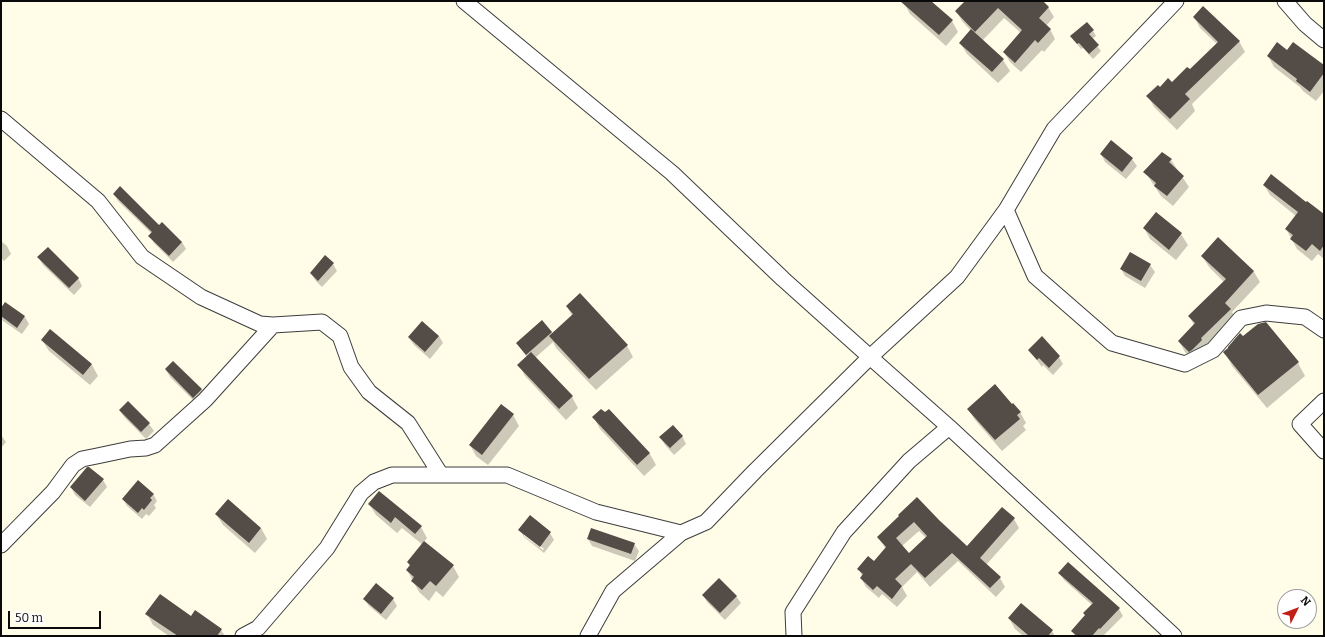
<!DOCTYPE html>
<style>
body{margin:0}
#map{position:relative;width:1325px;height:637px;overflow:hidden;background:#fffce8;font-family:Bitter,serif}
canvas{display:block}
.frame{position:absolute;inset:0;border:2px solid #0a0a0a;pointer-events:none}
.north{position:absolute;left:1277px;top:589px;width:40px;height:40px;box-sizing:border-box;background:#fff;border:1px solid #9d9d9d;border-radius:50%;rotate:48deg;font-size:11px;font-weight:700;line-height:16px;text-align:center;color:#0a0a0a}
.north::after{content:'';display:block;margin:auto;width:14px;height:18px;background:#c31f19;clip-path:polygon(50% 0,100% 100%,50% 72%,0 100%)}
.scale{position:absolute;left:8px;top:611px;width:93px;height:18px;box-sizing:border-box;border:2px solid #0a0a0a;border-top:0;padding-left:5px;font-size:12px;line-height:14px;white-space:nowrap;color:#0a0a0a;-webkit-text-stroke:3px #fff;paint-order:stroke}
</style>
<div id="map">
<canvas width="1325" height="637"></canvas>
<div class="frame"></div>
<div class="north">N</div>
<div class="scale">50 m</div>
</div>
<script>
const context = document.querySelector('canvas').getContext('2d');
context.lineJoin = 'round';
function paint(path, color) { context.fillStyle = color; context.fill(path, 'evenodd'); }
const toPath = rows => new Path2D(rows.map(r => 'M' + r).join(''));
function stroke(path, color, width, dash) { context.strokeStyle = color; context.lineWidth = width; context.lineCap = dash ? 'butt' : 'round'; context.setLineDash(dash || []); context.stroke(path); }
const shadow = toPath([
 [906,1,930,1,952,21,958,32,946,46,910,14,904,3],
 [966,1,1041,1,1048,7,1054,17,1046,26,1050,29,1055,39,1044,52,1042,50,1021,72,1010,62,1004,52,1021,33,1004,18,982,41,1003,60,1010,71,998,83,967,54,960,43,971,31,962,21,956,11],
 [1194,17,1239,41,1245,52,1192,104,1195,111,1177,130,1154,107,1148,96,1160,88,1172,83,1190,71,1217,44,1200,28],
 [1093,31,1096,36,1092,39,1101,51,1093,59,1083,48,1081,49,1071,36],
 [1287,51,1324,66,1324,91,1316,101,1303,91,1300,87,1274,67,1268,56],
 [1101,154,1132,159,1137,166,1126,179,1105,162],
 [1171,160,1189,187,1173,206,1161,196,1145,172],
 [1264,185,1306,203,1324,215,1324,259,1318,254,1312,261,1297,249,1286,229,1296,216,1270,195],
 [114,194,182,242,186,249,173,262,154,243,150,236,152,234,118,201],
 [1156,213,1181,234,1188,245,1176,260,1150,239,1144,228],
 [1218,238,1254,272,1260,282,1232,312,1237,320,1196,362,1185,352,1179,341,1194,325,1189,316,1224,282,1209,267,1202,256],
 [1,241,7,246,11,254,4,261,1,258],
 [1130,253,1150,265,1155,272,1145,288,1125,276,1121,269],
 [39,258,78,278,82,286,74,295,43,265],
 [333,264,337,271,322,287,315,280,311,273],
 [5,303,25,317,29,324,22,334,3,321,1,318,1,309],
 [567,306,627,346,633,357,596,390,556,348,553,342,535,358,572,397,578,408,566,420,525,376,519,365,527,357,517,343,552,332,553,334,572,316],
 [50,331,92,365,98,376,90,385,49,351,42,340],
 [439,336,443,343,430,359,414,345,409,338],
 [1243,337,1298,363,1305,376,1267,408,1232,366,1225,352],
 [1029,350,1059,357,1063,364,1053,375,1043,365,1042,367],
 [173,362,202,390,206,397,198,405,170,377,166,370],
 [128,403,149,424,154,431,146,439,125,418,120,411],
 [1012,405,1020,412,1026,423,1023,426,1026,430,1002,451,975,420,968,409],
 [609,410,650,454,656,465,644,476,600,429,594,418,605,414],
 [513,415,519,426,488,465,476,456,470,445],
 [1,435,6,442,1,448],
 [682,436,686,444,674,455,665,445,661,438],
 [103,480,107,487,90,507,75,495,71,487],
 [153,494,157,501,154,505,156,508,149,516,146,514,142,519,127,506,123,499],
 [369,504,421,527,427,538,424,542,453,566,459,577,443,597,436,591,429,601,419,592,407,570,410,566,408,562,423,545,402,528,397,533,376,515],
 [216,514,261,528,267,539,255,553,223,525],
 [900,517,939,521,967,548,1014,519,1019,528,986,565,1000,578,1005,587,996,597,958,561,930,587,917,572,902,587,907,596,897,607,882,594,879,598,866,587,861,578,862,576,859,569,874,562,886,549,878,537],
 [919,531,926,538,909,554,902,546],
 [520,530,550,533,554,540,544,553,524,537],
 [524,533,544,549,543,550,524,536],
 [588,539,634,544,639,551,635,561,592,546],
 [1060,573,1119,609,1123,616,1103,636,1075,636,1072,631,1086,616,1092,605,1064,580],
 [703,595,736,596,741,603,725,620,707,602],
 [364,599,393,599,397,606,386,620,369,606],
 [147,614,221,630,225,636,169,636,153,625],
 [1009,618,1052,631,1055,636,1023,636,1015,629]
]);
const building = toPath([
 [900,1,931,1,953,20,939,35],
 [965,1,1043,1,1049,7,1039,18,1051,29,1038,43,1035,40,1015,63,1003,52,1022,30,998,8,975,32,955,11],
 [1203,6,1240,41,1185,94,1190,99,1170,119,1146,96,1158,85,1160,87,1168,78,1172,82,1187,67,1190,69,1218,42,1193,17],
 [1087,22,1094,30,1089,34,1099,45,1089,54,1079,43,1077,44,1070,36],
 [971,29,1004,59,992,72,959,43],
 [1277,42,1287,50,1293,42,1324,65,1324,73,1310,92,1296,81,1297,79,1267,56],
 [1111,140,1133,158,1122,172,1100,154],
 [1162,152,1172,159,1169,162,1184,176,1167,196,1154,186,1156,183,1143,172],
 [1271,174,1306,202,1307,201,1324,214,1324,245,1320,251,1312,244,1306,251,1290,239,1293,235,1285,229,1298,212,1263,185],
 [120,186,159,225,162,222,182,242,169,256,148,236,152,232,113,194],
 [1156,212,1182,233,1169,250,1143,228],
 [1218,237,1254,271,1225,303,1231,309,1201,338,1202,340,1192,350,1189,352,1178,341,1195,323,1188,316,1226,279,1201,256],
 [48,247,79,278,69,288,37,257],
 [1130,252,1151,264,1141,281,1120,269],
 [325,255,334,263,318,281,310,273],
 [580,293,628,345,589,379,549,336,573,314,566,306],
 [5,302,25,316,17,328,1,316,1,308],
 [542,320,552,332,526,355,516,343],
 [422,321,439,336,425,352,408,337],
 [1266,322,1299,362,1258,395,1223,352,1228,348,1228,347,1240,333,1243,336,1258,324],
 [50,329,92,364,83,375,41,340],
 [1042,336,1060,356,1049,368,1039,358,1037,360,1028,350],
 [531,352,573,396,559,409,517,365],
 [173,361,202,389,193,398,165,369],
 [995,384,1012,404,1013,403,1021,412,1017,415,1020,419,995,440,967,409],
 [128,401,150,423,141,432,119,410],
 [501,404,514,414,482,455,469,445],
 [601,409,605,412,609,409,650,453,637,465,592,417],
 [673,425,683,436,670,448,659,437],
 [87,467,89,467,104,479,85,501,70,487],
 [138,480,154,494,150,498,152,500,144,510,142,508,138,513,122,499],
 [379,491,422,526,415,534,395,517,391,523,368,504],
 [917,497,939,520,967,546,1002,507,1015,518,980,558,1001,577,990,588,952,553,925,578,911,564,895,579,902,586,892,599,877,586,873,590,860,578,863,574,857,569,868,556,874,561,886,547,877,537,899,516,898,515],
 [914,522,927,536,909,553,896,538],
 [228,499,261,528,249,543,215,514],
 [530,515,551,532,540,547,518,530],
 [591,528,635,543,631,554,587,539],
 [424,541,454,565,436,586,430,581,422,590,411,581,414,577,406,570,410,565,407,562],
 [1068,562,1120,608,1100,629,1099,628,1092,636,1077,636,1071,631,1085,615,1083,613,1093,603,1058,573],
 [719,578,737,596,720,613,702,595],
 [376,583,394,598,381,614,363,599],
 [160,594,191,616,195,610,222,629,217,636,178,636,145,614],
 [1021,603,1053,630,1048,636,1029,636,1008,618]
]);
const minor = toPath([
 [1285,1,1305,24,1324,40],
 [1,119,98,201,142,257,201,297,260,324,273,325,322,322,340,336,351,367,369,392,408,423,441,475],
 [1006,210,1035,276,1112,343,1185,364,1213,350,1241,318,1266,313,1305,317,1324,330],
 [1324,401,1300,424,1324,451],
 [949,427,1174,636],
 [1,545,53,492,73,465,82,459,97,456,130,449,146,448,155,445,205,400,273,325],
 [243,636,258,628,327,548,361,493,374,482,392,475,507,475,596,512,681,533,706,522,755,471,870,357,783,279,672,173,464,1],
 [588,636,613,591,681,533],
 [794,636,793,612,844,532,909,461,949,427,870,357,957,277,1006,210,1054,129,1176,1]
]);
paint(shadow, '#0003');
paint(building, '#544c46');
stroke(minor, '#3d3d3d', 17);
stroke(minor, '#fff', 15);
</script>
